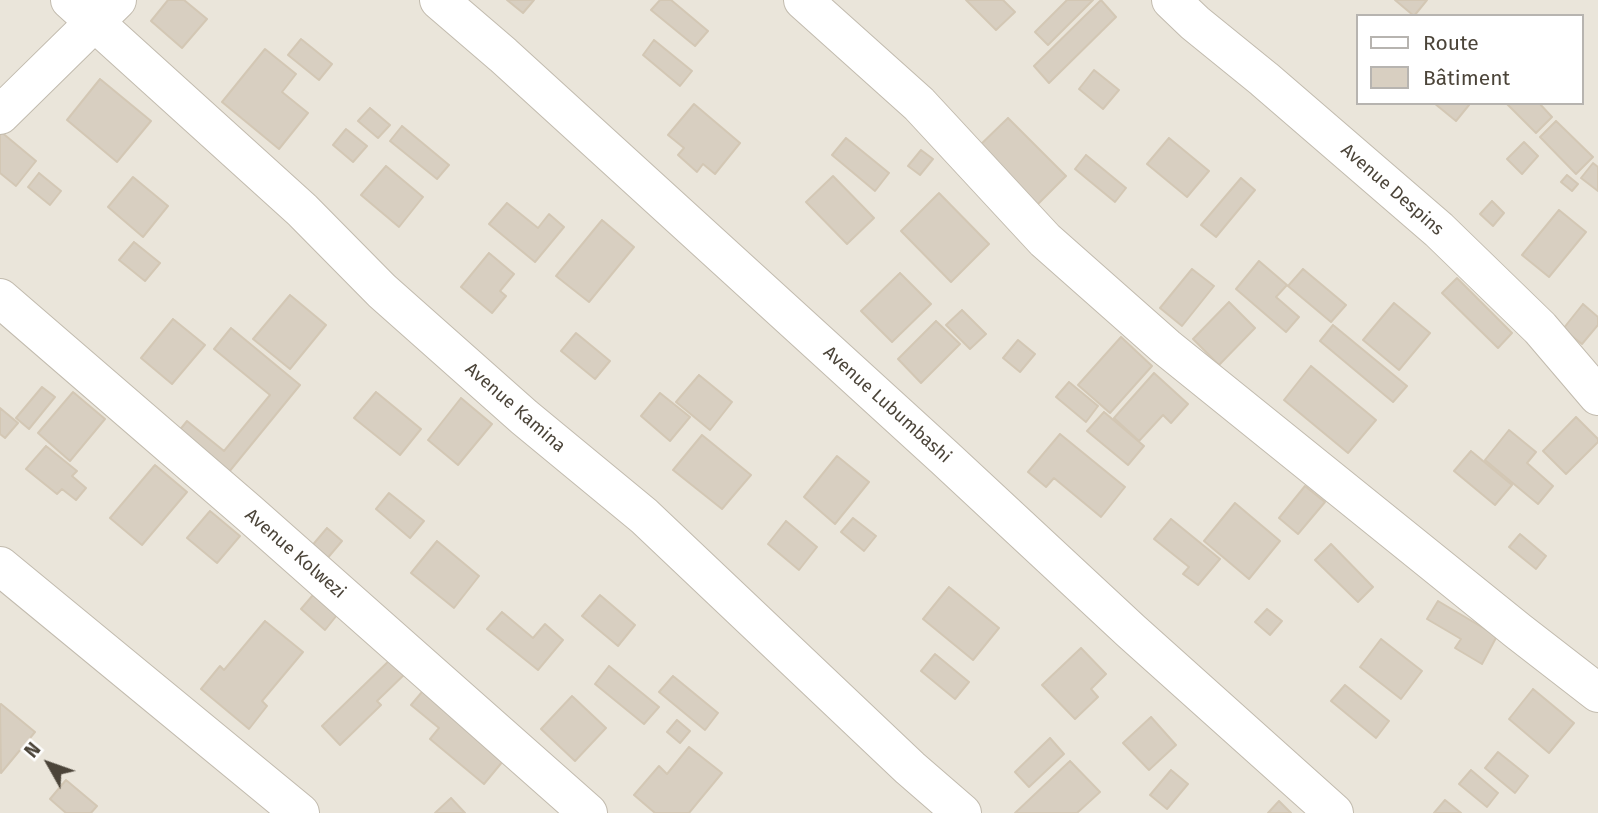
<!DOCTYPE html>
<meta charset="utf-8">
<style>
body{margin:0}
#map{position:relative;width:1598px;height:813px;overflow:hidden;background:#f6f3ec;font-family:"Fira Sans",sans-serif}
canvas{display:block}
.legend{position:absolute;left:1356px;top:14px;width:228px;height:91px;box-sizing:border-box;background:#fff;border:2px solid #b7b4b0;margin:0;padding:9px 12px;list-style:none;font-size:21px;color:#4b4439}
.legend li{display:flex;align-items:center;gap:14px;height:35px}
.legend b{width:35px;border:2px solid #b7b4b0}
.north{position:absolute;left:14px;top:729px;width:70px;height:70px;-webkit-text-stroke:5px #fff;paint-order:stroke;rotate:310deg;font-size:19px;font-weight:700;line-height:28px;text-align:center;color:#4b4439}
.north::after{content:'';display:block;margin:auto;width:24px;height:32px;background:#4b4439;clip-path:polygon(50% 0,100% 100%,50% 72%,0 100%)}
</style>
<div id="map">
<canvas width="1598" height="813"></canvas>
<ul class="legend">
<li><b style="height:9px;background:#fff"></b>Route</li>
<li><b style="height:19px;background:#d8cfc1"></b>Bâtiment</li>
</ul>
<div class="north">N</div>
</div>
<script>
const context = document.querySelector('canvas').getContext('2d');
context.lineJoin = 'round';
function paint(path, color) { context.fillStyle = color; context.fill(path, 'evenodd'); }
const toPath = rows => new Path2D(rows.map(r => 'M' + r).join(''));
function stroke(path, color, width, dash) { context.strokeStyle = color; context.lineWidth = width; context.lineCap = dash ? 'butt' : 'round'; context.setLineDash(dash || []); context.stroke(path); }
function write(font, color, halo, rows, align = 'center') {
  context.font = font + ' "Fira Sans",sans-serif'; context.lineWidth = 5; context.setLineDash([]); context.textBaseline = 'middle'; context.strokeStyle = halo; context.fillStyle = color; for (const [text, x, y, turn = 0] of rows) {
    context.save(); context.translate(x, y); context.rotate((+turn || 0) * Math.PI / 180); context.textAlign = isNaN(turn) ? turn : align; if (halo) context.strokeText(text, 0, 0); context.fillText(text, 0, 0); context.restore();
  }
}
const residential = toPath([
 [0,0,1598,0,1598,813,0,813],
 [1358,16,1582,16,1582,103,1358,103]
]);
const building = toPath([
 [168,0,184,0,207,19,182,48,151,21,168,0],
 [507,0,534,0,523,13,507,0],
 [660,0,671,0,708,31,695,46,651,10,660,0],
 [966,0,1003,0,1015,12,996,30,966,0],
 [1067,0,1093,0,1048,45,1035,32,1067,0],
 [1101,0,1116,17,1049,83,1034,66,1101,0],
 [1395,0,1427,0,1414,16,1395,0],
 [301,39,332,64,319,80,288,55,301,39],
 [654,40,692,71,680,86,643,55,654,40],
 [265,49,296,74,282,92,308,113,279,149,222,102,265,49],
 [1094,70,1119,90,1103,109,1079,89,1094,70],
 [100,79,151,121,117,162,67,120,100,79],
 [1434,103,1467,103,1469,105,1456,121,1434,103],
 [1506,103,1539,103,1552,117,1536,133,1506,103],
 [694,104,740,143,715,174,703,164,697,172,678,155,684,148,668,135,694,104],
 [370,108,390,125,378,138,358,121,370,108],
 [1008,118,1066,176,1033,209,975,150,1008,118],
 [1556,121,1593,157,1576,174,1540,137,1556,121],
 [402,126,449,165,437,179,390,141,402,126],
 [346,129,367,146,353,162,333,145,346,129],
 [0,131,36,161,16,186,0,173,0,131],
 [846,138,889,173,875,191,832,155,846,138],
 [1169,138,1209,171,1187,197,1147,164,1169,138],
 [1524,142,1538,156,1522,174,1507,159,1524,142],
 [921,150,933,159,920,175,908,166,921,150],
 [1086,155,1126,188,1115,202,1075,169,1086,155],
 [1593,163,1598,167,1598,191,1581,178,1593,163],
 [386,166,423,197,399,227,361,195,386,166],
 [39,173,61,191,50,205,28,187,39,173],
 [1567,175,1578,184,1572,191,1561,182,1567,175],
 [833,176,874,218,847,244,806,202,833,176],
 [133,177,168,206,143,237,108,207,133,177],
 [1241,178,1255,190,1216,237,1201,225,1241,178],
 [939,193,989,244,951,282,901,231,939,193],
 [1492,201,1504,213,1493,226,1480,214,1492,201],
 [507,203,538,228,549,214,564,227,535,262,489,224,507,203],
 [1559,210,1586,232,1549,277,1522,255,1559,210],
 [602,220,634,247,589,302,556,276,602,220],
 [134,242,160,263,145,281,119,260,134,242],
 [489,253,514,274,500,291,506,296,492,313,461,287,489,253],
 [1259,261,1287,285,1276,297,1299,317,1286,332,1236,289,1259,261],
 [1192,269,1214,286,1182,326,1160,308,1192,269],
 [1303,269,1346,305,1331,322,1288,286,1303,269],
 [900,273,931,304,892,342,861,311,900,273],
 [1457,278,1512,333,1498,348,1442,293,1457,278],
 [290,295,326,325,290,369,253,339,290,295],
 [1229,302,1255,328,1219,365,1193,339,1229,302],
 [1394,303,1430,333,1399,370,1363,340,1394,303],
 [1583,304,1598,317,1598,325,1582,344,1563,329,1583,304],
 [962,310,986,334,970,349,946,325,962,310],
 [173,319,205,345,172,384,141,358,173,319],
 [936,321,960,344,921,383,898,359,936,321],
 [1333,325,1407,386,1393,402,1320,341,1333,325],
 [231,328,300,385,224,478,174,437,187,421,224,451,270,395,214,349,231,328],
 [576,333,610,361,595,379,561,351,576,333],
 [1121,337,1152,366,1110,413,1078,385,1121,337],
 [1018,340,1035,354,1020,372,1003,358,1018,340],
 [1311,366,1376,420,1348,453,1284,400,1311,366],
 [1154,373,1188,404,1171,423,1163,415,1139,441,1114,418,1154,373],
 [699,375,732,402,710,430,676,402,699,375],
 [1069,382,1098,406,1086,422,1056,397,1069,382],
 [42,387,55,397,29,429,16,418,42,387],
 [73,392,105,419,70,461,38,433,73,392],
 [376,392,421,429,400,455,354,418,376,392],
 [660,393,690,417,670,441,641,416,660,393],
 [461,398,492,424,458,465,428,440,461,398],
 [0,408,18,423,5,438,0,434,0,408],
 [1104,412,1144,446,1128,465,1087,431,1104,412],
 [1576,417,1598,439,1598,442,1566,474,1543,451,1576,417],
 [1509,430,1536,452,1527,463,1553,486,1538,504,1485,460,1509,430],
 [1060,434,1125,487,1101,517,1054,478,1046,487,1028,472,1060,434],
 [702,435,751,475,722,509,673,470,702,435],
 [46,446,77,471,72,476,86,488,76,500,62,489,57,494,26,469,46,446],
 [1471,451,1512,485,1495,505,1454,471,1471,451],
 [837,456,869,482,835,524,804,497,837,456],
 [155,465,187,492,142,545,110,518,155,465],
 [1305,486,1325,502,1298,534,1279,518,1305,486],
 [389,493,424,521,410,538,376,509,389,493],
 [1235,503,1280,541,1249,579,1204,541,1235,503],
 [210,511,240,536,217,563,187,538,210,511],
 [853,518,876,536,864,551,841,532,853,518],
 [1171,519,1220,559,1198,585,1183,574,1189,567,1154,539,1171,519],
 [786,521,817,547,799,570,768,544,786,521],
 [327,528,342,541,320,567,305,554,327,528],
 [1520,534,1546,556,1536,569,1509,547,1520,534],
 [437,541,479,576,454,608,411,573,437,541],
 [1331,544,1373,587,1358,602,1315,560,1331,544],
 [949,587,999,628,973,660,923,619,949,587],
 [313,595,337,615,325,630,301,609,313,595],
 [600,595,635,625,618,646,582,616,600,595],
 [1438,601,1497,636,1482,664,1455,648,1461,639,1427,619,1438,601],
 [1267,609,1282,621,1270,635,1255,622,1267,609],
 [502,612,533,638,545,624,563,640,538,670,487,629,502,612],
 [265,621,303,652,262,701,267,706,249,729,201,689,220,666,224,670,265,621],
 [1381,639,1422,671,1401,699,1360,667,1381,639],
 [1081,648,1106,674,1091,689,1098,697,1075,719,1042,685,1081,648],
 [396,654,410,669,377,701,381,705,340,745,322,726,396,654],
 [935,654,969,682,955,699,921,671,935,654],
 [609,666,659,707,644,724,595,684,609,666],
 [673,676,718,713,705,730,659,692,673,676],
 [1345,685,1389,721,1376,738,1331,701,1345,685],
 [427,686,508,755,484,784,430,739,439,728,411,705,427,686],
 [1533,689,1574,723,1549,753,1509,719,1533,689],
 [572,696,606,728,575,761,541,729,572,696],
 [1,704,35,732,1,773,0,705,1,704],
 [1151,717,1176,745,1149,770,1123,743,1151,717],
 [677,720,690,731,680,743,667,732,677,720],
 [1050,738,1064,754,1029,787,1015,772,1050,738],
 [689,747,722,773,689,813,655,813,634,795,659,766,667,774,689,747],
 [1498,752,1528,776,1515,793,1485,768,1498,752],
 [1070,761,1100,792,1077,813,1015,813,1070,761],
 [1171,770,1188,784,1167,809,1150,795,1171,770],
 [1471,770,1498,793,1487,807,1459,784,1471,770],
 [66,780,97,806,91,813,66,813,50,799,66,780],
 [451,798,465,813,435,813,451,798],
 [1445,800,1461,813,1434,813,1445,800],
 [1279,801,1291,813,1268,813,1279,801]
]);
const minor = toPath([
 [70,0,302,210,382,291,524,417,644,516,910,768,962,813],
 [439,0,503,55,945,458,1131,631,1334,813],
 [803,0,919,104,1045,240,1166,347,1518,631,1598,693],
 [1171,0,1195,23,1264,79,1439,230,1540,328,1598,396],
 [0,115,117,0],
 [0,298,249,513,588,813],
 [0,566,300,813]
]);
const streetNames = [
 ["Avenue Despins",1392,190,41],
 ["Avenue Lubumbashi",887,405,42],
 ["Avenue Kamina",515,408,41],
 ["Avenue Kolwezi",295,554,41]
];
paint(residential, '#eae5da');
paint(building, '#d8cfc1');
stroke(building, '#d3c7b4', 2);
stroke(minor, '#c2bbae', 40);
stroke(minor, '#fff', 38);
write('18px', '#4b4439', '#fff', streetNames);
</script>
